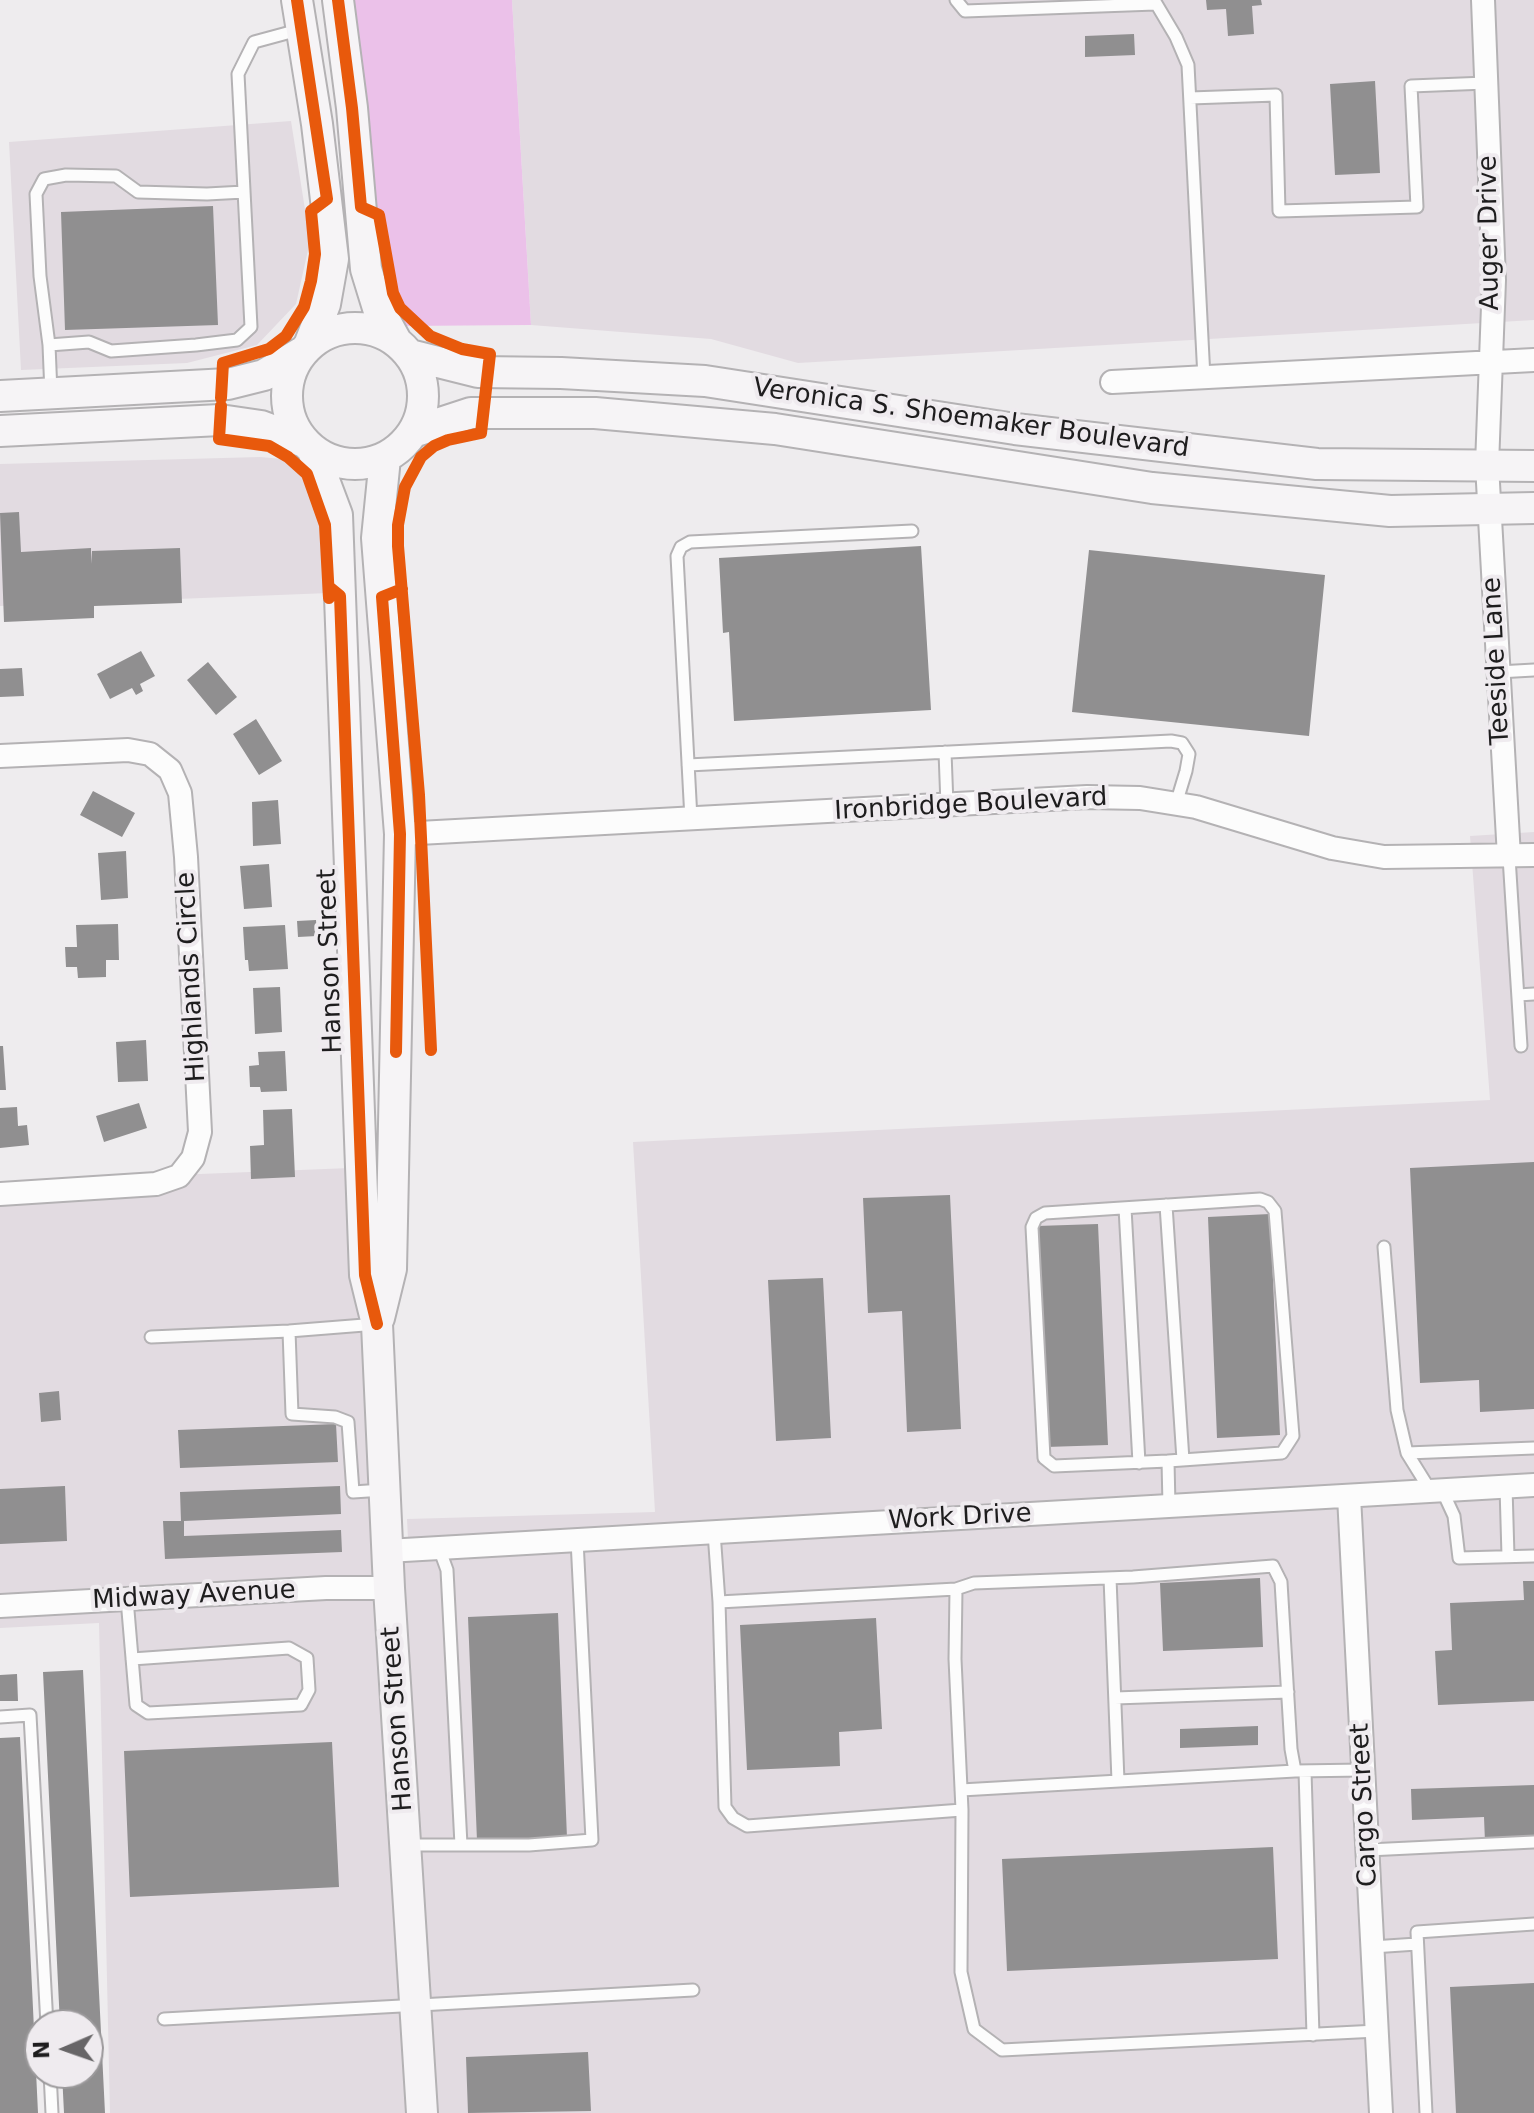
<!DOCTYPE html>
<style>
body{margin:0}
#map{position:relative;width:1534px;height:2113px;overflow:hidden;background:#eeecee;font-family:"DejaVu Sans",sans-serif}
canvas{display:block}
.north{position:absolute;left:24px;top:2009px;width:80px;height:80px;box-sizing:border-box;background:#efebef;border:2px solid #9b999b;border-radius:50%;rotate:268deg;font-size:22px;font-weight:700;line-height:32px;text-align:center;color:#1e1d1e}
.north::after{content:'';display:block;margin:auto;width:28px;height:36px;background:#676567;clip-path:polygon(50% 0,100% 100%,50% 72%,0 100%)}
</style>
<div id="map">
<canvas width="1534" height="2113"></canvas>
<div class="north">N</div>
</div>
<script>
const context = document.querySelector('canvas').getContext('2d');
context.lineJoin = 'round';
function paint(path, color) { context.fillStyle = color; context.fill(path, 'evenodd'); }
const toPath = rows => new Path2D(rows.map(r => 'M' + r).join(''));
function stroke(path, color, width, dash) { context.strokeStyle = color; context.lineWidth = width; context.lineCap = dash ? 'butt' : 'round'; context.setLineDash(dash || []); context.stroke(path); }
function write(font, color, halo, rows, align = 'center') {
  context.font = font + ' "DejaVu Sans",sans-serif'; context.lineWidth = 8; context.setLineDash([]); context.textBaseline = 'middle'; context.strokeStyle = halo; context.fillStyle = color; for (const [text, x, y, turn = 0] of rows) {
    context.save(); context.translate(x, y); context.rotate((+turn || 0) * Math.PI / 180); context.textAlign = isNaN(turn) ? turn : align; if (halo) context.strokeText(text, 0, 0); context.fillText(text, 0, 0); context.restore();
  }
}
const built = toPath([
 [512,0,1534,0,1534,320,798,363,711,339,531,325],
 [291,121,310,241,296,304,257,345,187,363,21,370,9,142],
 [260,457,305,461,326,517,329,593,0,606,0,464],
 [1534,832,1534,2113,433,2113,398,1540,408,1539,407,1519,655,1512,633,1142,1490,1100,1470,836],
 [350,1168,366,1324,410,2113,110,2113,99,1623,0,1628,0,1182]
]);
const green = toPath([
 [349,0,512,0,531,325,401,326,383,289]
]);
const building = toPath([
 [1206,0,1261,0,1262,5,1252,6,1254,34,1228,36,1226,9,1207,10],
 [1134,34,1135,55,1085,57,1085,36],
 [1375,81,1380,173,1335,175,1330,84],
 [213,206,218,325,65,330,61,212],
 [19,512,21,552,91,548,91,564,92,551,180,548,182,603,94,606,94,618,4,622,0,513],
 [921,546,931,710,734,721,729,632,723,633,719,558],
 [1089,550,1325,575,1309,736,1072,712],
 [141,651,155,676,140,684,143,691,136,695,132,688,110,699,97,674],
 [208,662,237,697,216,715,187,680],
 [22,668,24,696,0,697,0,669],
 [256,719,282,761,259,775,233,734],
 [93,791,135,813,122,837,80,815],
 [278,800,281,844,253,846,252,802],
 [126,851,128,898,101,900,98,853],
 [269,864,272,907,244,909,240,866],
 [316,920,317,936,298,937,297,921],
 [118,924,119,960,106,960,106,977,78,978,77,967,66,967,65,947,77,947,76,925],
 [285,925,288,969,249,971,248,960,245,960,243,927],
 [280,987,282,1032,255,1034,253,988],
 [146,1040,148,1081,118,1082,116,1042],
 [0,1046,3,1046,6,1090,0,1090],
 [285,1051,287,1091,261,1092,260,1087,250,1087,249,1066,259,1065,258,1052],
 [139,1103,147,1128,104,1142,96,1116],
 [17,1107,18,1126,27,1125,29,1145,0,1148,0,1108],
 [292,1109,295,1177,251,1179,250,1146,264,1145,263,1110],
 [1534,1162,1534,1409,1480,1412,1479,1380,1420,1383,1410,1168],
 [950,1195,961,1429,907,1432,902,1311,868,1313,863,1198],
 [1270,1214,1280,1435,1217,1438,1208,1217],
 [1098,1224,1108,1445,1046,1447,1037,1226],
 [823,1278,831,1438,776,1441,768,1280],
 [59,1391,61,1420,41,1422,39,1393],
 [336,1424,338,1462,180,1468,178,1430],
 [65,1486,67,1541,0,1544,0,1489],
 [340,1486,341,1514,184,1521,184,1536,341,1530,342,1552,165,1559,163,1521,181,1521,180,1492],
 [1260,1578,1263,1647,1163,1651,1160,1583],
 [1523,1581,1534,1581,1534,1701,1438,1705,1435,1651,1452,1650,1450,1603,1524,1600],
 [558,1613,567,1838,477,1841,468,1617],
 [876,1618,882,1729,839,1732,840,1766,747,1770,740,1625],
 [83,1670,105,2113,64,2113,62,2073,88,2073,88,2025,60,2025,43,1672],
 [17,1674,18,1701,0,1701,0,1675],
 [1258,1726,1258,1745,1180,1748,1180,1729],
 [20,1737,38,2113,0,2113,0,1738],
 [332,1742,339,1887,130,1897,124,1751],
 [1534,1785,1534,1840,1485,1842,1484,1817,1412,1820,1411,1789],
 [1273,1847,1278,1959,1007,1971,1002,1859],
 [1534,1983,1534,2113,1456,2113,1450,1987],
 [588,2052,591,2111,468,2113,466,2057]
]);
const lane = toPath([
 [956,0,965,11,1155,4],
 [1154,0,1176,37,1188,65,1204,378],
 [1190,98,1276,95,1279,211,1417,207,1411,86,1486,83],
 [49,345,89,342,111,351,196,345,237,340,251,327,238,74,254,42,302,29],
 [51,393,49,345,40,276,36,194,44,179,66,175,116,176,138,192,207,194,244,192],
 [1498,672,1534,670],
 [945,752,947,805],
 [688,765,1171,741,1182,743,1189,754,1186,771,1176,804],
 [691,819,677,556,681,547,690,542,912,531],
 [1509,857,1521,1046],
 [1518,995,1534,994],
 [1166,1205,1183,1460],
 [1125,1208,1139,1463],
 [1384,1247,1397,1410,1407,1453,1430,1490],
 [289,1331,292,1414,335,1417,348,1422,353,1492,383,1490],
 [151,1337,289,1331,377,1324],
 [1407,1453,1534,1448],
 [1168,1461,1282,1453,1293,1436,1275,1211,1268,1202,1260,1199,1045,1213,1036,1218,1032,1227,1044,1458,1054,1466,1168,1461,1169,1506],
 [1506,1487,1508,1556],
 [1442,1490,1454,1516,1459,1558,1534,1556],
 [714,1532,719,1602,725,1807,733,1818,747,1826,962,1810],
 [439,1548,447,1570,461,1845],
 [1110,1578,1118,1781],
 [127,1599,136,1705,148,1713,301,1705,309,1690,307,1658,289,1648,132,1659],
 [719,1602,956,1589],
 [1115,1698,1288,1692],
 [0,1717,30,1715,47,2025],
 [1364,1770,1295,1771,1291,1749,1281,1582,1273,1566,1133,1577,974,1583,956,1589,955,1659,962,1810,961,1972,974,2029,1002,2050,1377,2031],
 [1305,1771,1313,2035],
 [961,1790,1295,1771],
 [409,1845,529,1845,592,1840,577,1540],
 [1368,1850,1534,1842],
 [1372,1947,1417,1944],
 [164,2019,693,1990],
 [50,2073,52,2113],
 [1426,2113,1417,1932,1534,1924]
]);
const street = toPath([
 [1483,0,1494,280,1487,465,1509,857],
 [1112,382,1534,360],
 [0,756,128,750,150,754,170,770,180,793,186,857,200,1132,193,1158,179,1176,156,1184,0,1194],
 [400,834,1087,797,1140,798,1196,807,1332,848,1384,857,1534,855],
 [1349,1496,1381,2113],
 [387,1551,1534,1485],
 [0,1606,326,1588,389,1588]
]);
const secondary = toPath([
 [297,0,317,124,333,259,325,304,310,343],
 [338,0,352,108,366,269,378,308,396,341],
 '287 396a68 68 0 1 1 136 0a68 68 0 1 1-136 0Z',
 [410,355,478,372,561,373,705,381,1015,429,1317,464,1534,466],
 [0,396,228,384,264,375,301,353],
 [0,431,220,420,261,426,304,442],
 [413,432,471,413,595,413,775,429,1152,488,1390,511,1534,508],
 [313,451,337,515,365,1275,377,1324,389,1588,422,2113],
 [379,1318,391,1269,400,834,377,538,385,458]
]);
const cycleway = toPath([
 [338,0,352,108,361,207,379,215,393,293,400,308,430,336,462,349,490,354,481,433,448,440,434,446,421,457,405,487,398,525,398,546,419,795,431,1050],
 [221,398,223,363,269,349,286,336,304,307,311,281,315,254,311,211,327,199,297,0],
 [221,406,219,439,269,446,288,457,307,474,325,525,329,598],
 [329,587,340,596,365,1275,377,1324],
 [396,1052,400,834,382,597,402,589]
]);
const streetNames = [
 ["Auger Drive",1490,233,-91],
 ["Veronica S. Shoemaker Boulevard",971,419,8],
 ["Teeside Lane",1497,661,-93],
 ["Ironbridge Boulevard",971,805,-3],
 ["Hanson Street",331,961,-92],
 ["Highlands Circle",192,977,-93],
 ["Work Drive",960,1518,-3],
 ["Midway Avenue",194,1596,-3],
 ["Hanson Street",398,1719,-94],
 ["Cargo Street",1365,1805,-93]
];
paint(built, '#e2dbe1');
paint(green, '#ebc1e9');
paint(building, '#908f90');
stroke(lane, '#b4b2b4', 15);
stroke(street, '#b4b2b4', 26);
stroke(secondary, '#b4b2b4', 34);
stroke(lane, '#fcfcfc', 11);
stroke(street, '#fcfcfc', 22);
stroke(secondary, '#f6f4f6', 30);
stroke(cycleway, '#e8590c', 12);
write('26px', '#1e1d1e', '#efebef', streetNames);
</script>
